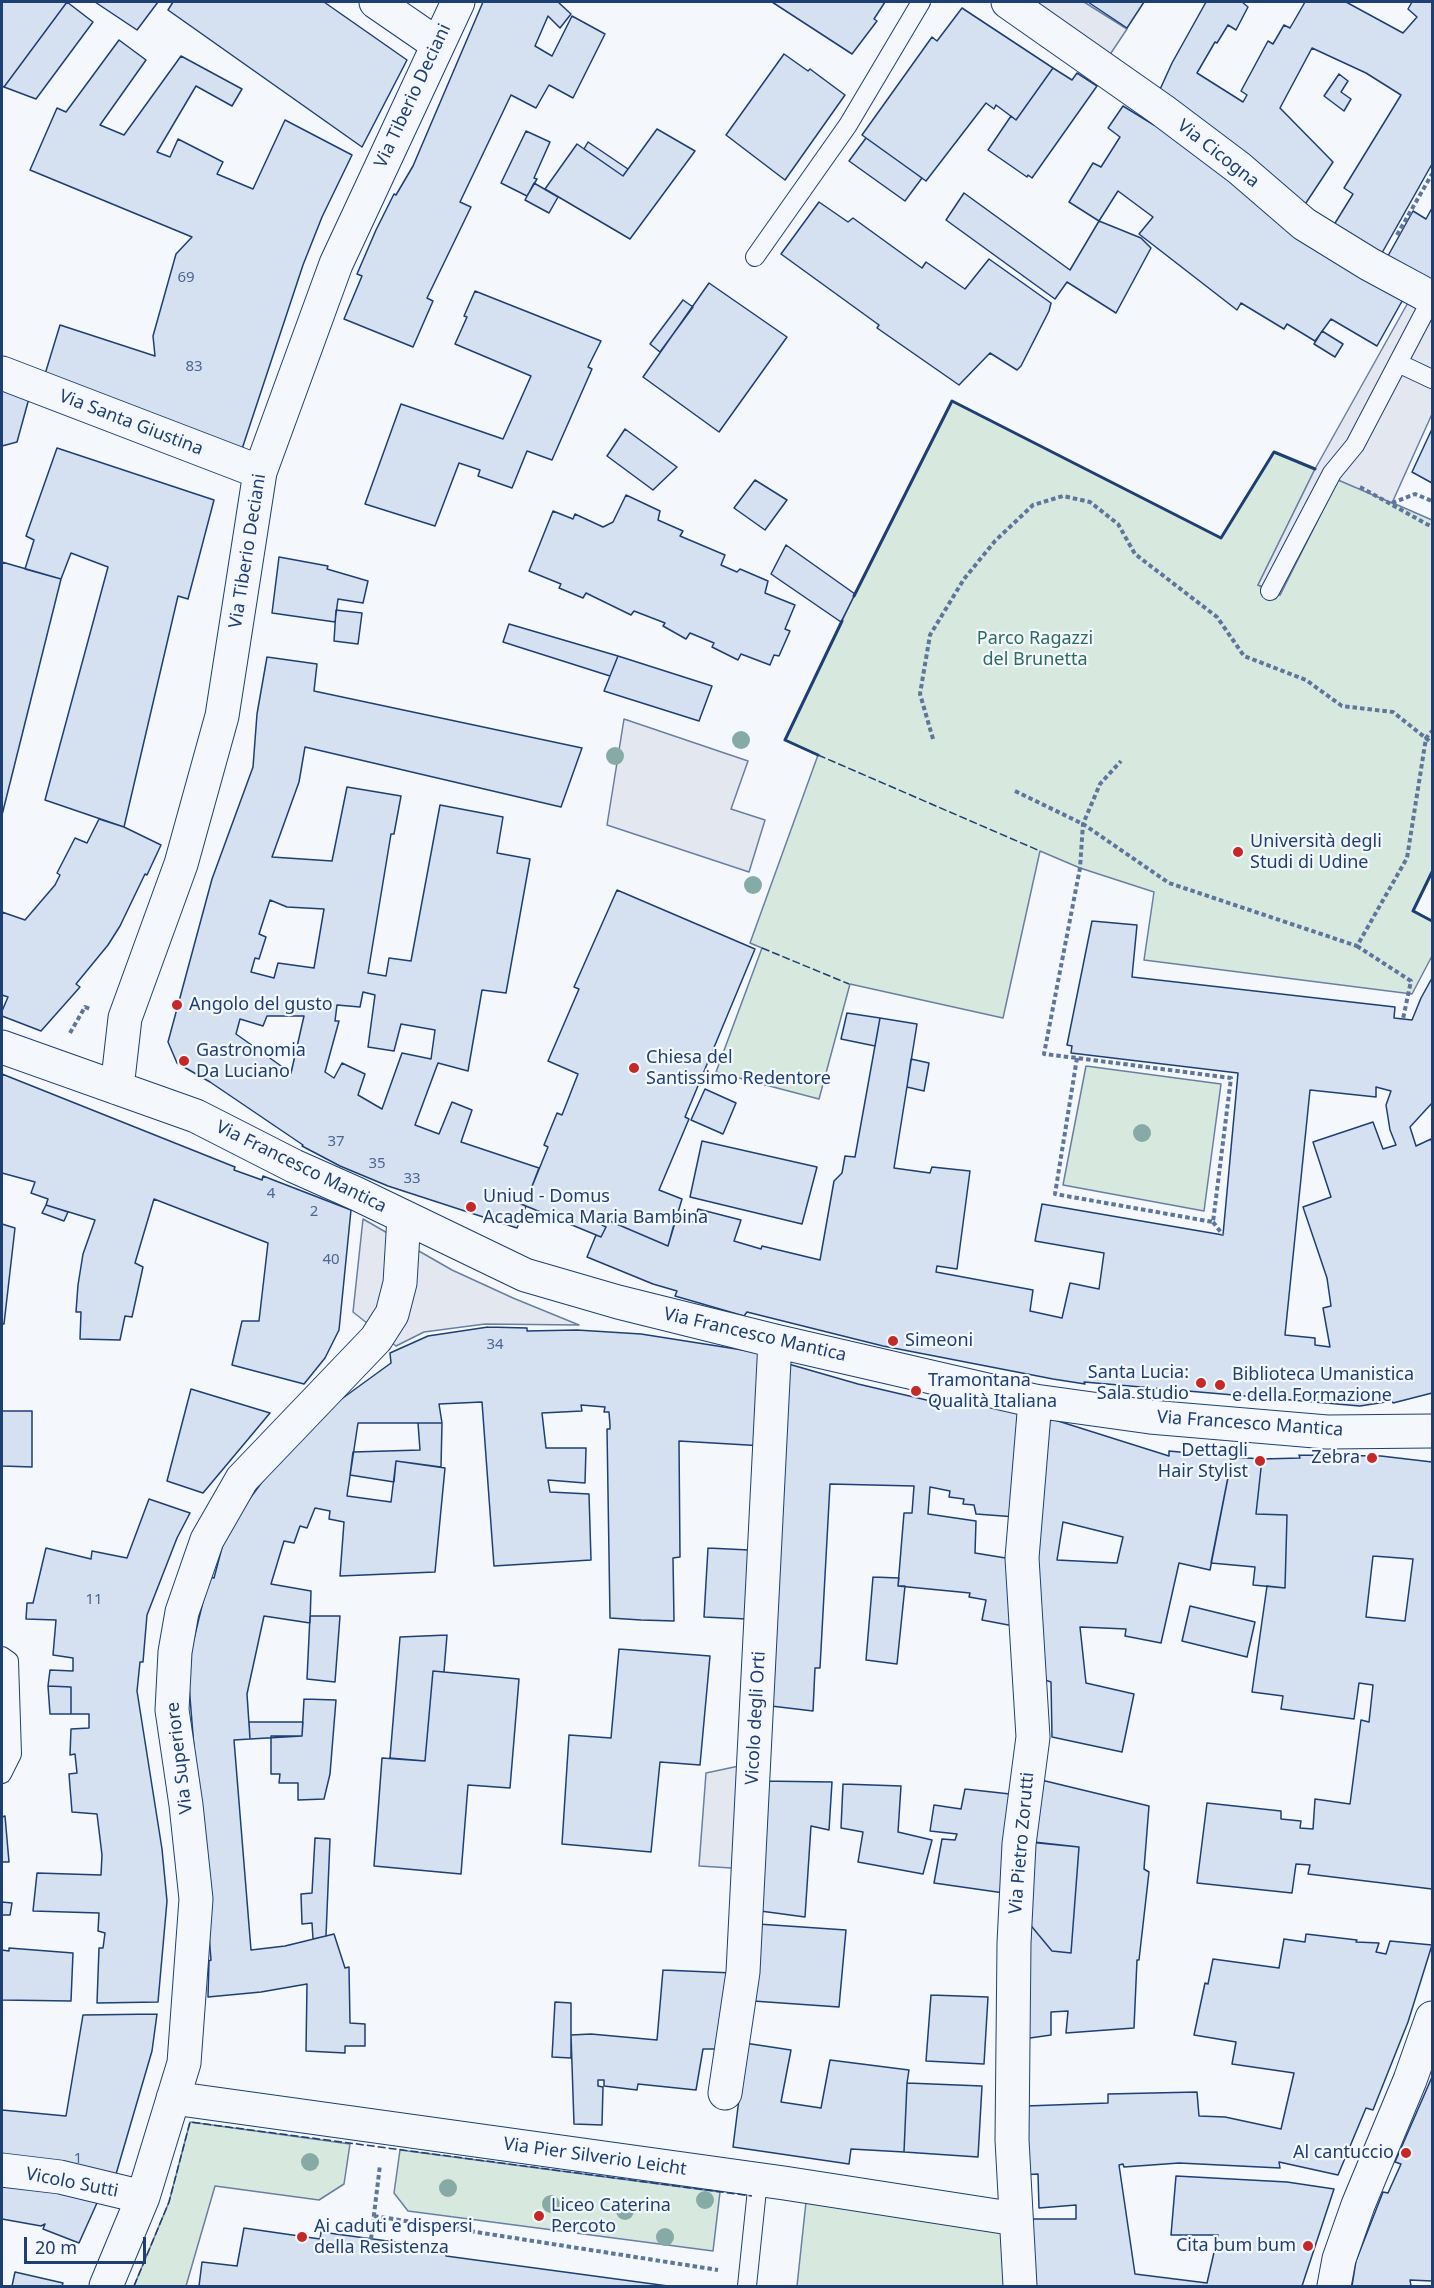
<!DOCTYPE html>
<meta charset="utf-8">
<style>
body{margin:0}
#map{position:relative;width:1434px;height:2288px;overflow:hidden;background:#f4f7fb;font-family:"Noto Sans",sans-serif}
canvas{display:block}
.frame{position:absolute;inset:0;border:3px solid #1d3f73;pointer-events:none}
.scale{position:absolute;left:24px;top:2237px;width:122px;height:27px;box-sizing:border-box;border:3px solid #1d3f73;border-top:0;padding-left:8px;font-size:18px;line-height:21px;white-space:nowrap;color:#1d3f73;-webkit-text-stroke:4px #f4f7fb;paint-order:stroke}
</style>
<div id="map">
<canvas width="1434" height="2288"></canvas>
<div class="frame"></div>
<div class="scale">20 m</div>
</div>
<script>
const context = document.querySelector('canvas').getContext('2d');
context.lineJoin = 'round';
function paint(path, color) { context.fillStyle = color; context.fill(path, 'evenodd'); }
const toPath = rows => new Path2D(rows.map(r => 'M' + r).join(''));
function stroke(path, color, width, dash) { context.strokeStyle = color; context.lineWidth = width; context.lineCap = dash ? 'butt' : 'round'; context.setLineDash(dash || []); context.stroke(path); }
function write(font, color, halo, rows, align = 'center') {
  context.font = font + ' "Noto Sans",sans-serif'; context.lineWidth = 4.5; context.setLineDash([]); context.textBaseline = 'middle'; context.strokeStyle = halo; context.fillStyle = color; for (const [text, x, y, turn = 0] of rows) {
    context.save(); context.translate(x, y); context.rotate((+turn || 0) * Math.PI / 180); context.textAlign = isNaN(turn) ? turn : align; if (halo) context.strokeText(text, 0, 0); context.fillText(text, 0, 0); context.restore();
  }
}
const green = toPath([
 [952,401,1221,538,1274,452,1315,469,1258,585,1280,595,1338,479,1432,520,1432,872,1413,910,1432,921,1432,956,1412,994,1144,960,1154,892,1080,868,1040,851,1003,1018,850,984,819,1099,716,1072,762,948,750,943,818,755,785,740,855,594,952,401],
 [1086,1066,1221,1084,1204,1211,1063,1185,1086,1066],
 [190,2122,350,2144,344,2184,319,2200,215,2186,186,2286,134,2286,169,2202,190,2122],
 [400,2150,720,2192,713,2251,408,2211,394,2193,400,2150],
 [806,2202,1006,2228,1008,2286,797,2286,806,2202]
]);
const parking = toPath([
 [1025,2,1084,2,1127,29,1109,56,1025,2],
 [1410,299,1432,310,1432,414,1392,503,1338,480,1280,595,1258,585,1315,469,1410,299],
 [624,719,748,761,731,809,765,820,749,872,607,825,624,719],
 [363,1219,452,1270,513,1298,579,1325,485,1324,424,1332,396,1346,353,1312,363,1219],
 [753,1763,748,1869,699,1866,706,1773,753,1763]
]);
const building = toPath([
 [2,2,67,2,4,87,2,86,2,2],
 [67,2,93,22,36,99,4,87,67,2],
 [95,2,158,2,137,30,95,2],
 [173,2,324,2,407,60,362,147,168,10,173,2],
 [483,2,558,2,571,14,560,28,548,16,535,46,552,56,572,16,605,34,573,98,549,85,536,108,511,95,460,202,471,207,427,298,433,301,413,347,344,319,362,276,357,274,376,230,394,194,396,195,413,166,483,2],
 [772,2,885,2,874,19,877,21,852,54,772,2],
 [1088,2,1144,2,1127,28,1088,2],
 [1206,2,1242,2,1248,7,1236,30,1228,25,1217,43,1215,42,1197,73,1243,102,1247,95,1241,91,1268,41,1273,44,1284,25,1290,28,1305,2,1346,2,1403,33,1417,17,1408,9,1412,2,1432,2,1432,164,1378,260,1332,228,1353,194,1344,188,1401,95,1366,73,1312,48,1280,108,1333,162,1298,215,1157,96,1172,63,1206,2],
 [962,8,1053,68,1016,120,996,105,994,109,986,103,926,181,862,135,932,37,937,41,962,8],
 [119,40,146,60,100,125,124,135,181,56,242,89,232,106,196,86,157,152,170,157,178,139,223,162,217,174,253,189,285,120,352,155,322,217,303,265,242,449,42,384,60,325,155,356,153,336,176,254,192,237,30,170,57,108,66,112,119,40],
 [784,54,808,71,810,69,845,95,785,180,726,135,784,54],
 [1053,68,1072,80,1077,73,1097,86,1032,178,1028,175,1027,177,988,150,1011,116,1016,120,1053,68],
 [1339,74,1348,81,1341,92,1351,99,1344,111,1324,96,1339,74],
 [1123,106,1154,125,1156,121,1406,294,1377,346,1331,319,1315,341,1287,324,1284,329,1241,303,1237,310,1139,234,1153,217,1118,191,1099,221,1069,202,1093,163,1101,167,1120,137,1108,128,1123,106],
 [657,129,695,151,630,239,545,189,577,144,623,176,657,129],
 [526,131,550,142,534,178,537,179,527,196,501,183,526,131],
 [866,138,922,178,905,201,849,161,866,138],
 [588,142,628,169,623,176,584,149,588,142],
 [534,183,558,197,549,213,525,200,534,183],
 [964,193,1070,270,1099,221,1141,238,1151,248,1116,313,1067,282,1055,299,946,220,964,193],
 [819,202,848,222,853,218,922,268,926,262,965,289,989,259,1051,303,1049,311,1021,366,1017,370,990,353,959,385,877,328,879,325,781,254,819,202],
 [1432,208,1432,289,1384,263,1413,211,1426,219,1432,208],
 [709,283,787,337,719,432,643,377,709,283],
 [475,291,601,341,588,367,592,369,552,460,527,451,512,488,478,476,480,470,459,463,435,526,365,504,401,404,503,439,531,376,455,344,467,317,464,316,475,291],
 [683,300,693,307,660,352,650,344,683,300],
 [1322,331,1343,344,1335,357,1314,344,1322,331],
 [2,383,31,391,17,442,2,446,2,383],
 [625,429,677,467,653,490,607,456,625,429],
 [1432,429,1432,483,1412,472,1432,429],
 [57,448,214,500,188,599,178,596,124,827,45,800,108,567,71,553,61,579,25,569,34,540,26,536,57,448],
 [755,480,787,500,765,530,734,508,755,480],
 [626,495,660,511,658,520,683,531,680,536,725,555,721,565,737,572,740,569,768,581,765,593,795,605,785,629,790,631,779,656,774,655,770,665,741,654,738,660,712,647,714,643,690,633,686,639,663,626,665,623,634,611,631,615,586,593,583,598,559,588,561,584,529,571,553,511,573,519,575,514,603,527,613,522,626,495],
 [786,545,855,594,841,622,771,574,786,545],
 [279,557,328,566,327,569,368,581,363,603,338,599,335,622,272,613,279,557],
 [2,562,61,579,2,815,2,562],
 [336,610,362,613,358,644,334,641,336,610],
 [509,624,618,656,610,676,503,642,509,624],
 [618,656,712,686,699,721,604,691,618,656],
 [267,657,317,664,314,691,582,748,561,807,305,747,299,782,272,857,332,861,347,787,401,796,394,834,391,834,368,973,386,976,389,958,411,961,440,805,503,817,497,853,530,859,506,993,482,990,468,1071,438,1063,415,1125,439,1134,452,1102,472,1110,461,1142,539,1168,529,1194,525,1193,521,1204,526,1206,517,1228,388,1186,340,1166,302,1146,303,1145,210,1082,177,1063,168,1042,212,879,253,767,257,714,267,657],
 [270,900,287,907,324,909,314,968,278,963,274,978,251,972,255,958,259,959,266,937,259,934,270,900],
 [363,992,375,995,368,1047,394,1051,401,1024,435,1030,431,1059,402,1053,382,1109,358,1095,365,1074,342,1063,334,1078,325,1072,339,1021,335,1021,337,1005,360,1007,363,992],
 [267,1016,304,1016,291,1073,236,1034,240,1019,263,1026,267,1016],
 [99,819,124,827,161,845,147,875,145,874,120,926,108,945,76,984,80,987,41,1031,2,1016,2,1011,8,997,2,995,2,912,25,920,55,885,60,875,57,873,75,838,87,843,99,819],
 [617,890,755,949,685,1117,689,1119,659,1190,682,1199,668,1246,605,1219,602,1225,606,1227,601,1237,521,1204,525,1193,529,1194,548,1147,544,1145,557,1113,562,1115,578,1074,548,1061,579,989,574,987,617,890],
 [1092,921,1137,925,1132,977,1395,1007,1394,1018,1412,1020,1421,998,1432,978,1432,1103,1410,1127,1416,1146,1431,1139,1432,1143,1432,1393,1393,1403,1392,1401,1360,1406,1084,1382,1085,1384,1053,1379,883,1346,747,1312,744,1316,675,1296,677,1291,653,1284,587,1257,596,1235,601,1237,606,1227,602,1225,605,1219,668,1246,676,1217,694,1222,698,1209,741,1220,734,1241,761,1249,762,1246,820,1260,834,1181,842,1173,845,1156,855,1157,880,1018,917,1024,894,1168,930,1173,932,1167,970,1171,957,1269,937,1266,936,1272,1033,1290,1030,1311,1062,1318,1070,1283,1099,1289,1104,1253,1035,1241,1042,1204,1223,1235,1238,1073,1071,1053,1072,1046,1067,1045,1092,921],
 [1376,1087,1391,1091,1386,1105,1390,1130,1396,1145,1383,1149,1373,1122,1313,1142,1331,1197,1303,1207,1327,1278,1331,1306,1323,1308,1330,1347,1315,1345,1315,1338,1285,1335,1310,1090,1376,1097,1376,1087],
 [847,1013,880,1018,875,1046,841,1039,847,1013],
 [911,1059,929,1063,924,1091,907,1087,911,1059],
 [2,1074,235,1167,234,1170,262,1180,263,1176,351,1210,339,1330,325,1358,304,1384,232,1365,242,1321,259,1321,268,1243,154,1199,135,1263,143,1267,132,1317,125,1316,120,1340,80,1339,81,1312,76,1312,78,1285,83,1254,95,1220,46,1205,48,1199,31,1193,35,1182,2,1173,2,1074],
 [705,1089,736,1103,723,1134,691,1120,705,1089],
 [702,1141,817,1167,802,1224,690,1197,702,1141],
 [46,1205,68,1212,64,1221,42,1213,46,1205],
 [2,1224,15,1228,4,1324,2,1324,2,1224],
 [488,1327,527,1328,527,1331,577,1330,641,1334,768,1354,764,1446,679,1441,680,1557,673,1558,674,1621,641,1620,610,1618,607,1429,610,1429,610,1425,609,1412,604,1412,605,1407,581,1405,582,1411,542,1413,546,1448,586,1448,585,1483,548,1480,550,1492,589,1494,591,1560,494,1566,482,1402,439,1404,442,1423,358,1423,347,1496,391,1502,396,1461,445,1468,435,1572,340,1576,344,1522,329,1519,330,1511,315,1508,307,1528,300,1526,294,1543,284,1541,271,1584,311,1591,310,1623,264,1616,247,1694,250,1739,234,1740,251,1950,285,1946,334,1934,345,1968,349,1967,350,2023,365,2024,365,2046,345,2046,345,2053,306,2051,307,1984,261,1992,208,1997,209,1961,211,1960,189,1685,183,1684,209,1577,214,1578,224,1540,233,1521,277,1462,325,1411,391,1363,390,1353,428,1336,488,1327],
 [785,1363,858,1384,935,1402,937,1397,1026,1411,1016,1517,976,1514,974,1505,963,1504,964,1499,949,1497,950,1491,930,1487,928,1514,976,1521,975,1553,1018,1560,1019,1627,982,1620,986,1600,969,1597,970,1593,898,1586,904,1513,912,1513,914,1486,830,1484,820,1668,815,1668,813,1711,771,1706,775,1666,772,1666,785,1363],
 [191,1389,270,1413,203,1493,167,1481,191,1389],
 [2,1411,32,1411,32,1467,2,1466,2,1411],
 [1039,1415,1169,1456,1169,1451,1232,1457,1210,1570,1179,1563,1161,1643,1125,1636,1126,1629,1080,1627,1086,1683,1134,1694,1122,1752,1052,1737,1051,1682,1045,1680,1026,1557,1039,1415],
 [1063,1522,1123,1537,1117,1563,1057,1560,1063,1522],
 [418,1423,442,1423,441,1467,396,1461,394,1482,350,1475,353,1452,420,1450,418,1423],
 [1299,1455,1381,1456,1432,1462,1432,1889,1308,1874,1310,1865,1296,1864,1292,1893,1197,1883,1207,1803,1281,1811,1281,1819,1301,1821,1300,1828,1313,1829,1315,1799,1350,1804,1361,1720,1369,1722,1373,1685,1359,1683,1354,1719,1281,1709,1283,1696,1252,1692,1267,1586,1285,1588,1287,1515,1256,1514,1262,1459,1300,1458,1299,1455],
 [1373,1556,1413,1559,1405,1621,1366,1617,1373,1556],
 [1232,1457,1262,1459,1256,1514,1287,1515,1285,1588,1253,1585,1255,1567,1211,1563,1232,1457],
 [149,1499,190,1513,177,1538,147,1615,143,1662,140,1662,137,1691,162,1849,167,1901,158,2002,97,2003,99,1948,103,1948,105,1933,98,1931,99,1913,33,1911,37,1873,101,1875,102,1855,97,1814,72,1812,69,1774,77,1773,75,1754,70,1755,71,1729,89,1728,89,1714,71,1714,71,1687,48,1686,50,1670,73,1671,73,1658,53,1655,56,1620,26,1619,27,1603,33,1603,46,1548,91,1559,92,1551,127,1558,149,1499],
 [708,1548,749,1550,747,1619,704,1617,708,1548],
 [873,1577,899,1578,898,1586,905,1586,897,1664,866,1660,873,1577],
 [1190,1606,1255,1622,1247,1657,1182,1641,1190,1606],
 [310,1616,340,1616,335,1682,307,1679,310,1616],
 [447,1635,444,1672,433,1671,425,1761,390,1758,400,1637,447,1635],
 [619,1649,710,1656,700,1765,660,1762,651,1852,562,1844,569,1735,611,1738,619,1649],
 [433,1671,519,1679,510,1788,468,1785,461,1874,374,1866,382,1758,425,1761,433,1671],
 [48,1686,71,1687,71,1714,50,1714,48,1686],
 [304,1699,336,1700,330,1774,324,1799,298,1800,298,1783,279,1783,280,1774,271,1774,271,1736,302,1736,304,1699],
 [249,1722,303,1722,302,1736,250,1739,249,1722],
 [1033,1778,1149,1806,1144,1869,1149,1872,1139,1960,1137,1960,1134,2028,1066,2033,1068,2011,1051,2012,1051,2035,1023,2039,1023,1916,1052,1951,1071,1953,1079,1847,1025,1841,1033,1778],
 [761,1781,832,1782,829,1830,811,1826,805,1917,753,1910,761,1781],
 [843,1784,901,1786,898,1832,932,1840,923,1874,858,1862,863,1832,841,1828,843,1784],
 [965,1789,1019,1795,1011,1894,934,1883,942,1839,955,1840,957,1834,930,1831,934,1805,961,1809,965,1789],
 [5,1816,9,1862,2,1862,2,1817,5,1816],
 [315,1838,330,1839,326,1936,313,1939,312,1923,302,1924,301,1894,312,1893,315,1838],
 [1028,1842,1079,1847,1071,1953,1052,1951,1023,1916,1028,1842],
 [2,1902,12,1903,10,1915,2,1915,2,1925,2,1902],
 [758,1924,846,1930,839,2007,753,2001,758,1924],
 [1306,1934,1357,1940,1356,1942,1379,1943,1376,1952,1386,1954,1390,1941,1432,1945,1408,2022,1373,2110,1366,2108,1338,2175,1279,2162,1280,2168,1179,2163,1124,2167,1123,2164,1119,2165,1135,2274,1207,2283,1218,2235,1171,2235,1176,2176,1287,2182,1334,2189,1302,2286,1030,2286,1020,2219,1076,2219,1076,2205,1039,2208,1038,2174,1020,2175,1026,2106,1108,2103,1108,2094,1197,2092,1199,2116,1225,2117,1281,2129,1294,2073,1232,2064,1236,2042,1194,2035,1205,1983,1208,1984,1213,1959,1279,1968,1284,1939,1305,1942,1306,1934],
 [9,1948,73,1953,71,2001,2,2000,2,1950,9,1951,9,1948],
 [663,1970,733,1973,728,2049,703,2049,696,2090,638,2084,637,2090,604,2086,604,2080,598,2080,598,2086,603,2087,602,2125,574,2124,571,2035,591,2034,657,2040,663,1970],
 [931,1995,988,1997,984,2064,926,2061,931,1995],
 [555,2002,571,2003,571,2058,552,2057,555,2002],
 [157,2014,152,2051,114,2181,2,2166,2,2110,66,2116,83,2015,157,2014],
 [738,2042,791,2050,781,2102,821,2108,830,2060,909,2070,907,2083,904,2152,851,2149,849,2164,733,2147,739,2099,738,2042],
 [1432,2077,1432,2281,1410,2280,1411,2286,1352,2286,1356,2261,1383,2192,1388,2193,1401,2164,1395,2162,1432,2077],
 [907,2083,982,2086,978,2157,904,2152,907,2083],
 [2,2176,101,2194,79,2243,43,2229,45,2224,41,2226,2,2219,2,2176],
 [244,2228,320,2239,321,2232,447,2249,446,2256,668,2286,199,2286,202,2262,237,2266,244,2228],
 [15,2272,63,2283,62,2286,12,2286,15,2272]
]);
const path = toPath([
 [1397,235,1432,174],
 [1360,487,1432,527],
 [1392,503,1415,494,1432,501],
 [933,739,920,694,930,635,964,579,995,541,1033,505,1063,496,1090,502,1118,524,1135,554,1217,617,1244,656,1306,680,1342,706,1393,712,1432,743],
 [1015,791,1083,824,1169,883,1357,946,1407,858,1426,738,1432,731],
 [1357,946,1411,981,1403,1019],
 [70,1033,85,1007,90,1009],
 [1077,1058,1055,1194,1213,1222,1231,1078,1077,1058,1044,1054,1080,868,1083,824,1100,784,1121,761],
 [1213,1222,1223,1235],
 [374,2216,718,2270],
 [371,2239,380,2165]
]);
const service = toPath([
 [755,257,848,125,921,2],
 [1398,363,1432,379],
 [1270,591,1332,473,1355,445,1432,298],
 [2,1656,9,1661,12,1754,2,1774],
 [747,2286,758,2180]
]);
const minor = toPath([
 [376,2,437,44],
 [1008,2,1162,110,1239,168,1304,224,1369,264,1432,298],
 [2,373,260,472],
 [2,1047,196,1116,294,1166,357,1194,525,1275,618,1302,775,1341,1035,1401,1150,1417,1327,1432,1432,1431],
 [117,1088,125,1018,181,864,222,716,260,472,336,264,458,2],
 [725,2093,743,1972,775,1341],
 [173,2098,784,2183,1016,2219],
 [2,2170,60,2177,143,2197],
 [106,2286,143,2197,184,2063,196,1899,186,1805,172,1710,175,1652,182,1612,207,1540,242,1479,376,1339,392,1314,400,1283,404,1217],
 [1020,2286,1012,2140,1014,1943,1019,1844,1033,1737,1022,1558,1035,1401],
 [1334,2286,1339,2259,1358,2205,1410,2080,1432,2018]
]);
const fence = toPath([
 [818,755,1040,851],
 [762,948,849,984],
 [134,2286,169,2202,190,2122,752,2196]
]);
const wall = toPath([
 [854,596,952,401,1221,538,1274,452,1315,469],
 [818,755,785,740,842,621],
 [1432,872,1413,911,1432,921]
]);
const trees = [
 [741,740],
 [615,756],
 [753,885],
 [1142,1133],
 [310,2162],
 [448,2188],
 [705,2200],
 [551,2204],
 [625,2211],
 [665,2237]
];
const markers = [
 [1238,852,6,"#c62828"],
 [177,1005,6,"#c62828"],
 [184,1061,6,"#c62828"],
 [634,1068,6,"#c62828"],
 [471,1207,6,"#c62828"],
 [893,1341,6,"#c62828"],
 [1201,1383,6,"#c62828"],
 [1220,1385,6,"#c62828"],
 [916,1391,6,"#c62828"],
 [1372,1458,6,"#c62828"],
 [1260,1461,6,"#c62828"],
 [1406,2153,6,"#c62828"],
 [539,2216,6,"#c62828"],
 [302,2237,6,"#c62828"],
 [1308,2246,6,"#c62828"]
];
const numberNames = [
 ["69",186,278],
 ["83",194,367],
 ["37",336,1142],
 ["35",377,1164],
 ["33",412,1179],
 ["4",271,1194],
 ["2",314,1212],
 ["40",331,1260],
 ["34",495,1345],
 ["11",94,1600],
 ["1",78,2159]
];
const streetNames = [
 ["Via Tiberio Deciani",413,96,-65],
 ["Via Cicogna",1218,154,38],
 ["Via Santa Giustina",131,423,21],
 ["Via Tiberio Deciani",248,551,-81],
 ["Via Francesco Mantica",301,1167,26],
 ["Via Francesco Mantica",755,1335,13],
 ["Via Francesco Mantica",1250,1424,4],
 ["Vicolo degli Orti",756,1718,-87],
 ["Via Superiore",180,1758,-97],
 ["Via Pietro Zorutti",1022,1843,-85],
 ["Via Pier Silverio Leicht",595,2157,8],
 ["Vicolo Sutti",72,2183,11]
];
const parkNames = [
 ["Parco Ragazzi",1035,639],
 ["del Brunetta",1035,660]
];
const poiNames = [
 ["Università degli",1250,842],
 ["Studi di Udine",1250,863],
 ["Angolo del gusto",189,1005],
 ["Gastronomia",196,1051],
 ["Da Luciano",196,1072],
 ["Chiesa del",646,1058],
 ["Santissimo Redentore",646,1079],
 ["Uniud - Domus",483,1197],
 ["Academica Maria Bambina",483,1218],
 ["Simeoni",905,1341],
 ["Santa Lucia:",1189,1373,"right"],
 ["Sala studio",1189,1394,"right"],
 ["Biblioteca Umanistica",1232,1375],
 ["e della Formazione",1232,1396],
 ["Tramontana",928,1381],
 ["Qualità Italiana",928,1402],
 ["Dettagli",1248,1451,"right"],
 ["Hair Stylist",1248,1472,"right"],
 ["Zebra",1360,1458,"right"],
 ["Al cantuccio",1394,2153,"right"],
 ["Liceo Caterina",551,2206],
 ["Percoto",551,2227],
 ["Ai caduti e dispersi",314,2227],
 ["della Resistenza",314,2248],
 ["Cita bum bum",1296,2246,"right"]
];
paint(green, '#d7e8df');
stroke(green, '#687fa3', 1.5);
paint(parking, '#e3e8f0');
stroke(parking, '#687fa3', 1.5);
paint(building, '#d5e0f0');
stroke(building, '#1d3f73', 1.5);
stroke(service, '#1d3f73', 20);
stroke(minor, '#1d3f73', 35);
stroke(path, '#5e769c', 4, [4.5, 3]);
stroke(service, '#f4f7fb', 18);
stroke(minor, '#f4f7fb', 33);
stroke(fence, '#1d3f73', 1.5, [8, 3]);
stroke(wall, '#1d3f73', 3);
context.fillStyle = '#86aba6';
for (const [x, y] of trees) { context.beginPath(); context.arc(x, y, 9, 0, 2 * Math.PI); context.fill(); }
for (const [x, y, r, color] of markers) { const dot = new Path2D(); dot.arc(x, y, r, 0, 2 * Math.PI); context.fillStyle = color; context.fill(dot); stroke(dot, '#f4f7fb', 2); }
write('15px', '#4b6792', null, numberNames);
write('18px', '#1d3f73', '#f4f7fb', streetNames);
write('18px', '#2c6c60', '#f4f7fb', parkNames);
write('18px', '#1d3f73', '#f4f7fb', poiNames, 'left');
</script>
